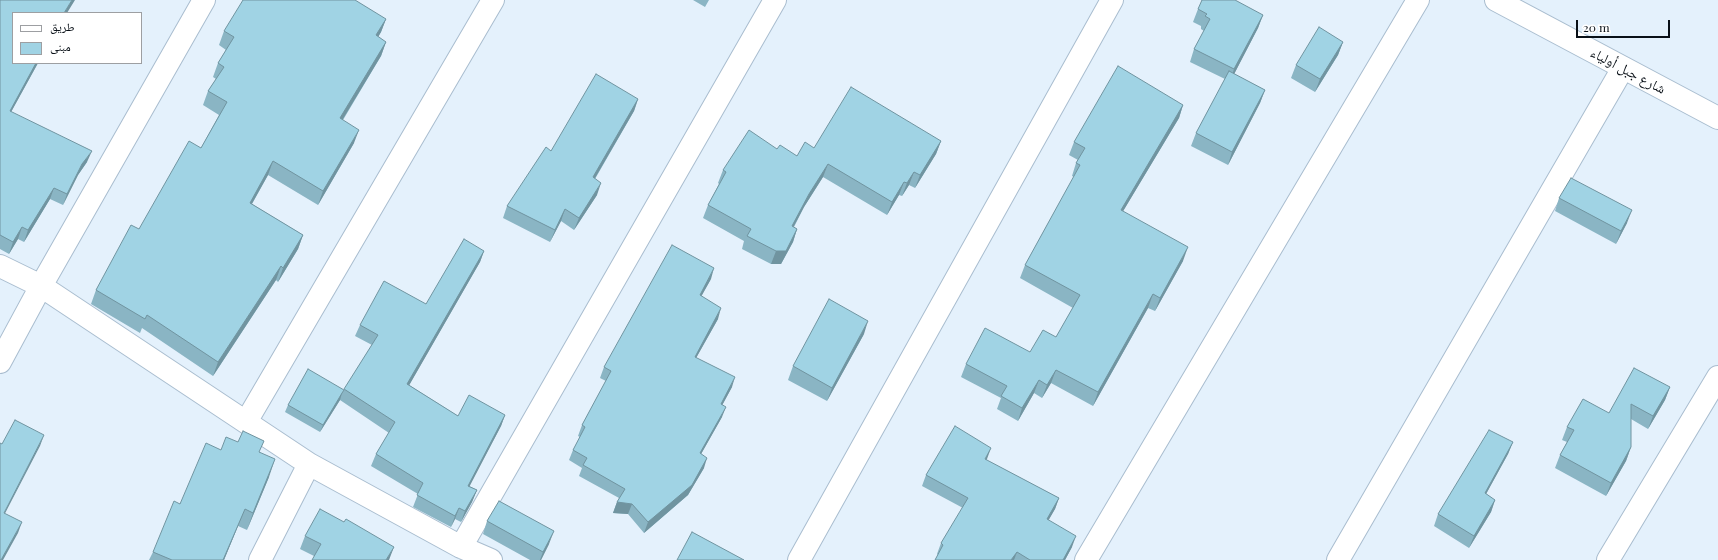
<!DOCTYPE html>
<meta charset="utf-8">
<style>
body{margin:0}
#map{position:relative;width:1718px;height:560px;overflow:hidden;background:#e4f1fc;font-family:"Playfair Display","Noto Naskh Arabic",serif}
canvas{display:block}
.legend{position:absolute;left:12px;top:12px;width:130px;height:52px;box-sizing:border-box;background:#fff;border:1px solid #9d9fa2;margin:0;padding:5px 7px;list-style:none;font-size:12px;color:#091017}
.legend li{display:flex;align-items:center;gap:8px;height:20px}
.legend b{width:20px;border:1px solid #9d9fa2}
.scale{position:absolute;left:1576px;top:20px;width:94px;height:18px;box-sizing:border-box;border:2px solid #091017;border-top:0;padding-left:5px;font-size:12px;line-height:14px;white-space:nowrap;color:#091017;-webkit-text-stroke:3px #fff;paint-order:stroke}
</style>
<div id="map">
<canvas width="1718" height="560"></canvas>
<ul class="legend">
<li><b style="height:5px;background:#fff"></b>طريق</li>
<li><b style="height:11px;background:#a0d3e4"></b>مبنى</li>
</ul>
<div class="scale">20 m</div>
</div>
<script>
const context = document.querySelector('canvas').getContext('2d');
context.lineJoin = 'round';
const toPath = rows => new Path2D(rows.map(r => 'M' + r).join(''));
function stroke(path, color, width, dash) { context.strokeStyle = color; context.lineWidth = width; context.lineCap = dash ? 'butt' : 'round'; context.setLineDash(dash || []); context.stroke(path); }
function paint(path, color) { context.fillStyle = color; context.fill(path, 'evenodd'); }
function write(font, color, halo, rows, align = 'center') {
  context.font = font + ' "Playfair Display","Noto Naskh Arabic",serif'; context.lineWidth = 3; context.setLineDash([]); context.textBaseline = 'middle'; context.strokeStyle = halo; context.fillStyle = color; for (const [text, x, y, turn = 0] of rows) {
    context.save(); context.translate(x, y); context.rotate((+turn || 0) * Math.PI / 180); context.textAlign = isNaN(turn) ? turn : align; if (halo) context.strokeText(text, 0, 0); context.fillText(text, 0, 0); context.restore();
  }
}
const minor = toPath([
 [0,266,41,286,309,464,461,547,491,560],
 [0,362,41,286,204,0],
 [246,422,493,0],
 [461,547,775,0],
 [260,560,309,464],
 [799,560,1112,0],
 [1086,560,1418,0],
 [1338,560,1623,68],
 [1608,560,1718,377]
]);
const trunk = toPath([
 [1496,0,1718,118]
]);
const wall = toPath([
 [0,0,13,13,38,63,11,112,87,162,78,175,63,205,50,199,24,242,18,239,9,254,0,249],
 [693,0,709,0,705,7],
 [1198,9,1263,15,1258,28,1234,74,1265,90,1260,103,1228,165,1191,146,1196,133,1225,79,1190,62,1194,49,1204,31,1201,29,1201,26,1193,22],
 [386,19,381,32,378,37,386,42,381,56,343,120,354,143,318,205,268,175,252,204,303,235,298,249,278,282,276,280,213,376,142,328,140,333,91,304,96,290,139,229,201,148,219,115,203,105,208,91,216,79,213,77,218,63,226,50,219,45,224,31],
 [1343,42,1338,55,1315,92,1291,78,1296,65],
 [638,99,634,111,595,179,597,195,574,230,561,221,550,242,503,218,507,206,551,151],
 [1183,105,1179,118,1123,211,1183,261,1155,311,1148,308,1093,406,1051,383,1042,398,1034,393,1018,421,997,409,1001,398,961,377,966,364,1030,352,1056,337,1073,308,1020,278,1025,265,1074,177,1072,176,1076,163,1078,160,1069,155,1074,142],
 [941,141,936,154,915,188,909,185,902,196,899,195,887,215,823,177,804,207,794,227,797,229,793,242,781,264,771,264,742,249,744,241,703,218,708,205,719,184,718,183,723,170,777,149,797,156,814,148],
 [1559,198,1627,223,1616,244,1555,211],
 [484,251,480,262,409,385,458,416,505,415,501,426,469,486,477,490,472,502,461,522,455,519,451,527,413,507,418,494,371,466,376,454,389,433,340,400,320,432,285,412,288,405,344,390,372,345,355,336,360,325,426,304],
 [711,279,701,296,718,319,696,358,732,387,722,405,722,417,701,454,704,468,688,495,644,533,628,514,613,513,617,502,619,498,579,476,582,468,569,460,573,450,580,437,578,436,582,425,606,381,600,378,604,367],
 [864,334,827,401,788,380,793,366],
 [1670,387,1665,400,1648,429,1631,419,1631,447,1626,461,1606,496,1555,468,1560,455,1567,442,1562,440,1567,427,1609,413],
 [1513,442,1508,454,1486,494,1495,500,1491,512,1469,548,1434,526,1438,514],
 [221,450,260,452,269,477,247,530,238,526,224,560,149,560,153,552,180,504],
 [987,459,986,460,1059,498,1055,509,1048,520,1072,547,1065,560,935,560,938,555,937,554,941,543,963,508,922,486,926,475],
 [487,521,549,544,541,560,530,560,483,534],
 [305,536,389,560,314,556,300,549]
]);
const shadedWall = toPath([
 [72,0,75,0,67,13,64,13],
 [1263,15,1258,28,1230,82,1234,69],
 [386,19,381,32,371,49,376,35],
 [386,42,381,56,335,132,340,118],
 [1343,42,1338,55,1315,92,1320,79],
 [36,63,38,63,5,123,10,111],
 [1265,90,1260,103,1228,165,1232,152],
 [638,99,634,111,588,190,593,177],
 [1183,105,1179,118,1116,223,1121,210],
 [359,130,354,143,318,205,323,191],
 [941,141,936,154,915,188,920,175],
 [92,151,87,162,78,175,63,205,67,194,82,164],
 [273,161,268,175,245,216,250,203],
 [828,164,823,177,804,207,787,239,792,226,809,194],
 [914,172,909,185,902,196,907,183],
 [904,182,899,195,887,215,892,202],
 [601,183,597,195,574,230,579,218],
 [54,188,50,199,24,242,28,230],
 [565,209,561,221,550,242,555,230],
 [1632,210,1627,223,1616,244,1621,231],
 [22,227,18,239,9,254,13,242],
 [797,229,793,242,781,264,771,264,776,251],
 [303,235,298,249,278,282,283,268],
 [1188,247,1183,261,1155,311,1160,298],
 [484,251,480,262,403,396,407,384],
 [281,266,276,280,213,376,218,362],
 [714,268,711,279,696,306,700,295],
 [1153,294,1148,308,1093,406,1098,392],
 [721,308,718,319,691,367,695,357],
 [868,321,864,334,827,401,832,388],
 [1056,370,1051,383,1042,398,1047,385],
 [735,377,732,387,717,415,721,404],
 [1039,380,1034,393,1018,421,1022,408],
 [1670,387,1665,400,1648,429,1653,416],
 [342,393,340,400,320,432,323,425],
 [726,407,722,417,696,463,700,453],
 [505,415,501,426,464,497,468,486],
 [44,435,40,446,0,523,4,513],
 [1513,442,1508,454,1480,505,1485,493],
 [1631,447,1626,461,1606,496,1611,483],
 [991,448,987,459,981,470,985,459],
 [707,458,704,468,688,495,644,533,648,522],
 [275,459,269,477,247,530,253,513],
 [477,490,472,502,461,522,465,511],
 [1059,498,1055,509,1043,530,1047,519],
 [1495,500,1491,512,1469,548,1474,536],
 [617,502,632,504,628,514,613,513],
 [459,508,455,519,451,527,455,516],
 [245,509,224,560,223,560],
 [22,522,18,533,3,560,1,560],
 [554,531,549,544,541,560,540,560,543,552],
 [1076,536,1072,547,1065,560,1063,560],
 [394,547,389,560,386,560],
 [1017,552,1014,560,1011,560]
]);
const building = toPath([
 [0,0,72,0,64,13,13,13,13,63,36,63,10,111,92,151,82,164,67,194,54,188,28,230,22,227,13,242,0,235,0,0],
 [243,0,355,0,386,19,376,35,386,42,340,118,359,130,323,191,273,161,250,203,303,235,283,268,281,266,218,362,147,315,145,319,96,290,131,225,139,229,189,141,201,148,227,102,208,91,224,67,218,63,234,37,224,31,243,0],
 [1202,0,1235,0,1263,15,1234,69,1194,49,1210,19,1205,16,1207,14,1198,9,1202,0],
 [1319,27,1343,42,1320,79,1296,65,1319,27],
 [1118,66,1183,105,1121,210,1188,247,1160,298,1153,294,1098,392,1056,370,1047,385,1039,380,1022,408,1001,396,1007,386,966,364,985,328,1030,352,1043,330,1056,337,1080,295,1025,265,1080,165,1076,163,1085,148,1074,142,1118,66],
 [1229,71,1265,90,1232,152,1196,133,1229,71],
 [596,74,638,99,593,177,601,183,579,218,565,209,555,230,507,206,546,147,551,151,596,74],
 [851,87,941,141,920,175,914,172,907,183,904,182,892,202,828,164,809,194,792,226,797,229,786,251,776,251,747,236,751,229,708,205,726,172,723,170,749,130,777,149,780,145,797,156,805,142,814,148,851,87],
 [1571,178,1632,210,1621,231,1559,198,1571,178],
 [464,239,484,251,407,384,458,416,469,395,505,415,468,486,477,490,465,511,459,508,455,516,417,495,423,483,376,454,395,422,344,389,378,335,360,325,384,281,426,304,464,239],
 [672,245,714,268,700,295,721,308,695,357,735,377,721,404,726,407,700,453,707,458,692,485,648,522,632,504,617,502,625,489,583,465,587,458,573,450,585,427,582,425,611,371,604,367,672,245],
 [829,299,868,321,832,388,793,366,829,299],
 [1634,368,1670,387,1653,416,1631,404,1631,447,1611,483,1560,455,1574,430,1567,427,1583,399,1609,413,1634,368],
 [308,369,344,390,342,393,323,425,288,405,308,369],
 [15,420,44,435,4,513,22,522,1,560,0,560,0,443,2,444,15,420],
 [955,426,991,448,985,459,1059,498,1047,519,1076,536,1063,560,1030,560,1017,552,1011,560,935,560,943,545,941,543,968,498,926,475,955,426],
 [1489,430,1513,442,1485,493,1495,500,1474,536,1438,514,1489,430],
 [243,431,264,441,259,452,275,459,253,513,245,509,223,560,172,560,153,552,174,501,180,504,206,443,221,450,226,437,238,442,243,431],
 [499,501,554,531,543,552,487,521,499,501],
 [320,509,344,522,346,519,394,547,386,560,312,560,321,544,305,536,320,509],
 [692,532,744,560,677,560,692,532]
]);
const streetNames = [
 ["شارع جبل أولياء",1628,71,28]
];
stroke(minor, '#a9bdcf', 24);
stroke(trunk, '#a9bdcf', 24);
stroke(minor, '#fff', 22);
stroke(trunk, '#fff', 22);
paint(wall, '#8ab5c4');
paint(shadedWall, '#7094a0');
paint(building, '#a0d3e4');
stroke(building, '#7094a0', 1);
write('14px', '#091017', '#fff', streetNames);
</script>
